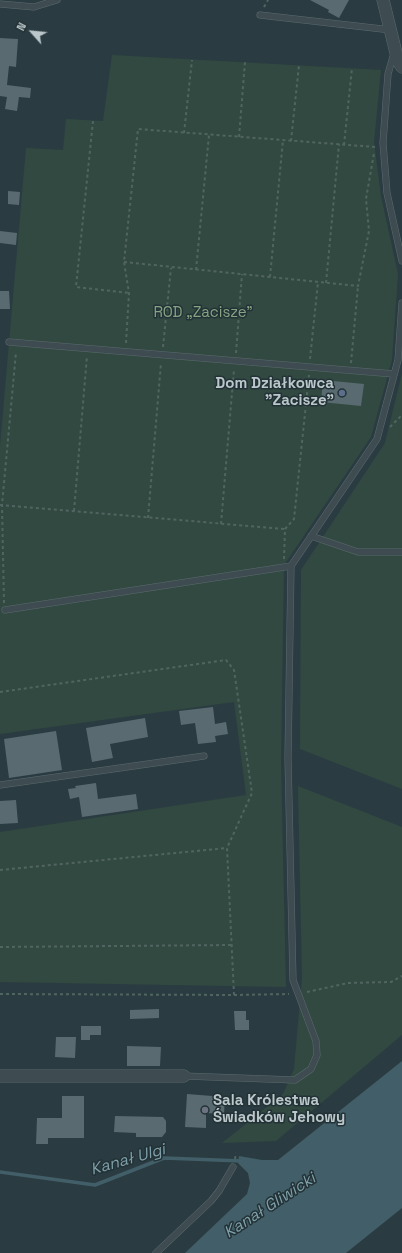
<!DOCTYPE html>
<meta charset="utf-8">
<style>
body{margin:0}
#map{position:relative;width:402px;height:1253px;overflow:hidden;background:#2a3c41;font-family:"Space Grotesk",sans-serif}
canvas{display:block}
.north{position:absolute;left:12px;top:12px;width:40px;height:40px;-webkit-text-stroke:3px #233236;paint-order:stroke;rotate:297deg;font-size:11px;font-weight:700;line-height:16px;text-align:center;color:#bbc7cb}
.north::after{content:'';display:block;margin:auto;width:14px;height:18px;background:#bbc7cb;clip-path:polygon(50% 0,100% 100%,50% 72%,0 100%)}
</style>
<div id="map">
<canvas width="402" height="1253"></canvas>
<div class="north">N</div>
</div>
<script>
const context = document.querySelector('canvas').getContext('2d');
context.lineJoin = 'round';
function paint(path, color) { context.fillStyle = color; context.fill(path, 'evenodd'); }
const toPath = rows => new Path2D(rows.map(r => 'M' + r).join(''));
function stroke(path, color, width, dash) { context.strokeStyle = color; context.lineWidth = width; context.lineCap = dash ? 'butt' : 'round'; context.setLineDash(dash || []); context.stroke(path); }
function write(font, color, halo, rows, align = 'center') {
  context.font = font + ' "Space Grotesk",sans-serif'; context.lineWidth = 3; context.setLineDash([]); context.textBaseline = 'middle'; context.strokeStyle = halo; context.fillStyle = color; for (const [text, x, y, turn = 0] of rows) {
    context.save(); context.translate(x, y); context.rotate((+turn || 0) * Math.PI / 180); context.textAlign = isNaN(turn) ? turn : align; if (halo) context.strokeText(text, 0, 0); context.fillText(text, 0, 0); context.restore();
  }
}
const green = toPath([
 [112,55,381,70,374,142,381,196,398,274,392,360,371,437,284,565,281,764,286,987,0,982,0,832,246,795,234,702,0,734,0,446,26,148,63,150,66,119,103,121],
 [402,373,402,789,300,749,301,570,385,443],
 [298,786,402,827,402,1035,276,1141,222,1143,283,1094,294,1069,302,978]
]);
const water = toPath([
 [402,1061,402,1208,346,1253,185,1253,247,1194,250,1183,248,1173,238,1163,239,1156,262,1160,278,1160]
]);
const stream = toPath([
 [0,1172,95,1185,164,1158,242,1161]
]);
const building = toPath([
 [310,0,349,0,339,18,328,12,329,10],
 [0,38,18,39,16,67,9,66,7,85,31,88,30,98,19,97,17,111,5,109,7,97,0,96],
 [8,191,20,192,19,205,8,204],
 [0,231,17,233,16,245,0,243],
 [0,291,9,291,10,309,0,309],
 [323,380,364,384,361,406,321,402],
 [213,707,215,724,226,722,228,734,215,736,216,742,198,744,195,723,181,725,179,711],
 [145,718,148,737,110,744,113,758,92,762,86,728],
 [56,731,62,770,9,778,4,739],
 [96,783,98,799,136,794,138,809,82,817,79,797,70,799,68,789,76,788,75,786],
 [16,800,18,823,0,824,0,801],
 [159,1009,159,1018,130,1019,130,1010],
 [234,1011,246,1011,246,1020,249,1020,249,1030,235,1030],
 [81,1026,101,1026,101,1035,90,1035,90,1040,81,1040],
 [56,1037,76,1037,75,1058,55,1057],
 [127,1046,161,1047,160,1066,127,1066],
 [187,1094,225,1097,224,1114,206,1113,206,1128,185,1127],
 [62,1096,84,1096,84,1138,48,1138,48,1144,36,1144,37,1118,62,1118],
 [115,1116,163,1117,166,1121,166,1132,162,1137,136,1137,136,1133,114,1132]
]);
const path = toPath([
 [264,7,268,0],
 [93,121,76,287,129,293],
 [184,133,192,60],
 [239,137,245,62],
 [291,141,299,65],
 [344,145,352,68],
 [124,262,358,286,369,231,366,199,374,153],
 [196,270,209,135],
 [270,277,283,140],
 [326,283,339,144],
 [126,343,129,293,124,262,138,129,375,147],
 [163,347,171,268],
 [236,353,242,274],
 [310,359,318,282],
 [351,363,358,286],
 [390,427,402,415],
 [0,505,285,529],
 [74,511,87,356],
 [148,518,161,363],
 [221,524,234,369],
 [284,559,285,529,294,519,309,375],
 [4,603,2,505,16,352],
 [0,692,226,660,234,670,252,793,227,848,234,995],
 [0,870,227,848],
 [0,947,232,945],
 [307,992,348,983,391,982,402,976],
 [0,994,234,995,289,994],
 [235,1159,236,1153]
]);
const service = toPath([
 [0,4,34,7,57,0],
 [260,15,391,30],
 [394,53,388,74,383,143,387,193,402,261],
 [9,342,394,374],
 [311,536,358,552,402,552],
 [5,610,291,566],
 [0,785,204,756],
 [184,1076,295,1080,311,1069,317,1055,316,1041,293,980,288,758,291,566,377,439,398,360,402,303],
 [156,1253,211,1201,219,1191,233,1167]
]);
const minor = toPath([
 [383,0,398,61,402,67],
 [0,1076,184,1076]
]);
const markers = [
 [342,393,4,"#5c6f8a"],
 [205,1110,4,"#6b7280"]
];
const parkNames = [
 ["ROD „Zacisze”",203,313]
];
const poiNames = [
 ["Dom Działkowca",334,384],
 ["\"Zacisze\"",334,401],
 ["Sala Królestwa",213,1101,"left"],
 ["Świadków Jehowy",213,1118,"left"]
];
const waterNames = [
 ["Kanał Ulgi",128,1160,-16],
 ["Kanał Gliwicki",270,1206,-33]
];
paint(green, '#324941');
paint(water, '#425e68');
stroke(stream, '#425e68', 3.5);
paint(building, '#596b70');
stroke(service, '#5c6a6e', 7);
stroke(minor, '#5c6a6e', 13);
stroke(path, '#516560', 2, [3, 3]);
stroke(service, '#3e4c51', 6);
stroke(minor, '#3e4c51', 12);
for (const [x, y, r, color] of markers) { const dot = new Path2D(); dot.arc(x, y, r, 0, 2 * Math.PI); context.fillStyle = color; context.fill(dot); stroke(dot, '#233236', 1.5); }
write('15px', '#86a383', '#233236', parkNames);
write('bold 15px', '#bbc7cb', '#233236', poiNames, 'right');
write('italic 16px', '#7fa0aa', '#233236', waterNames);
</script>
